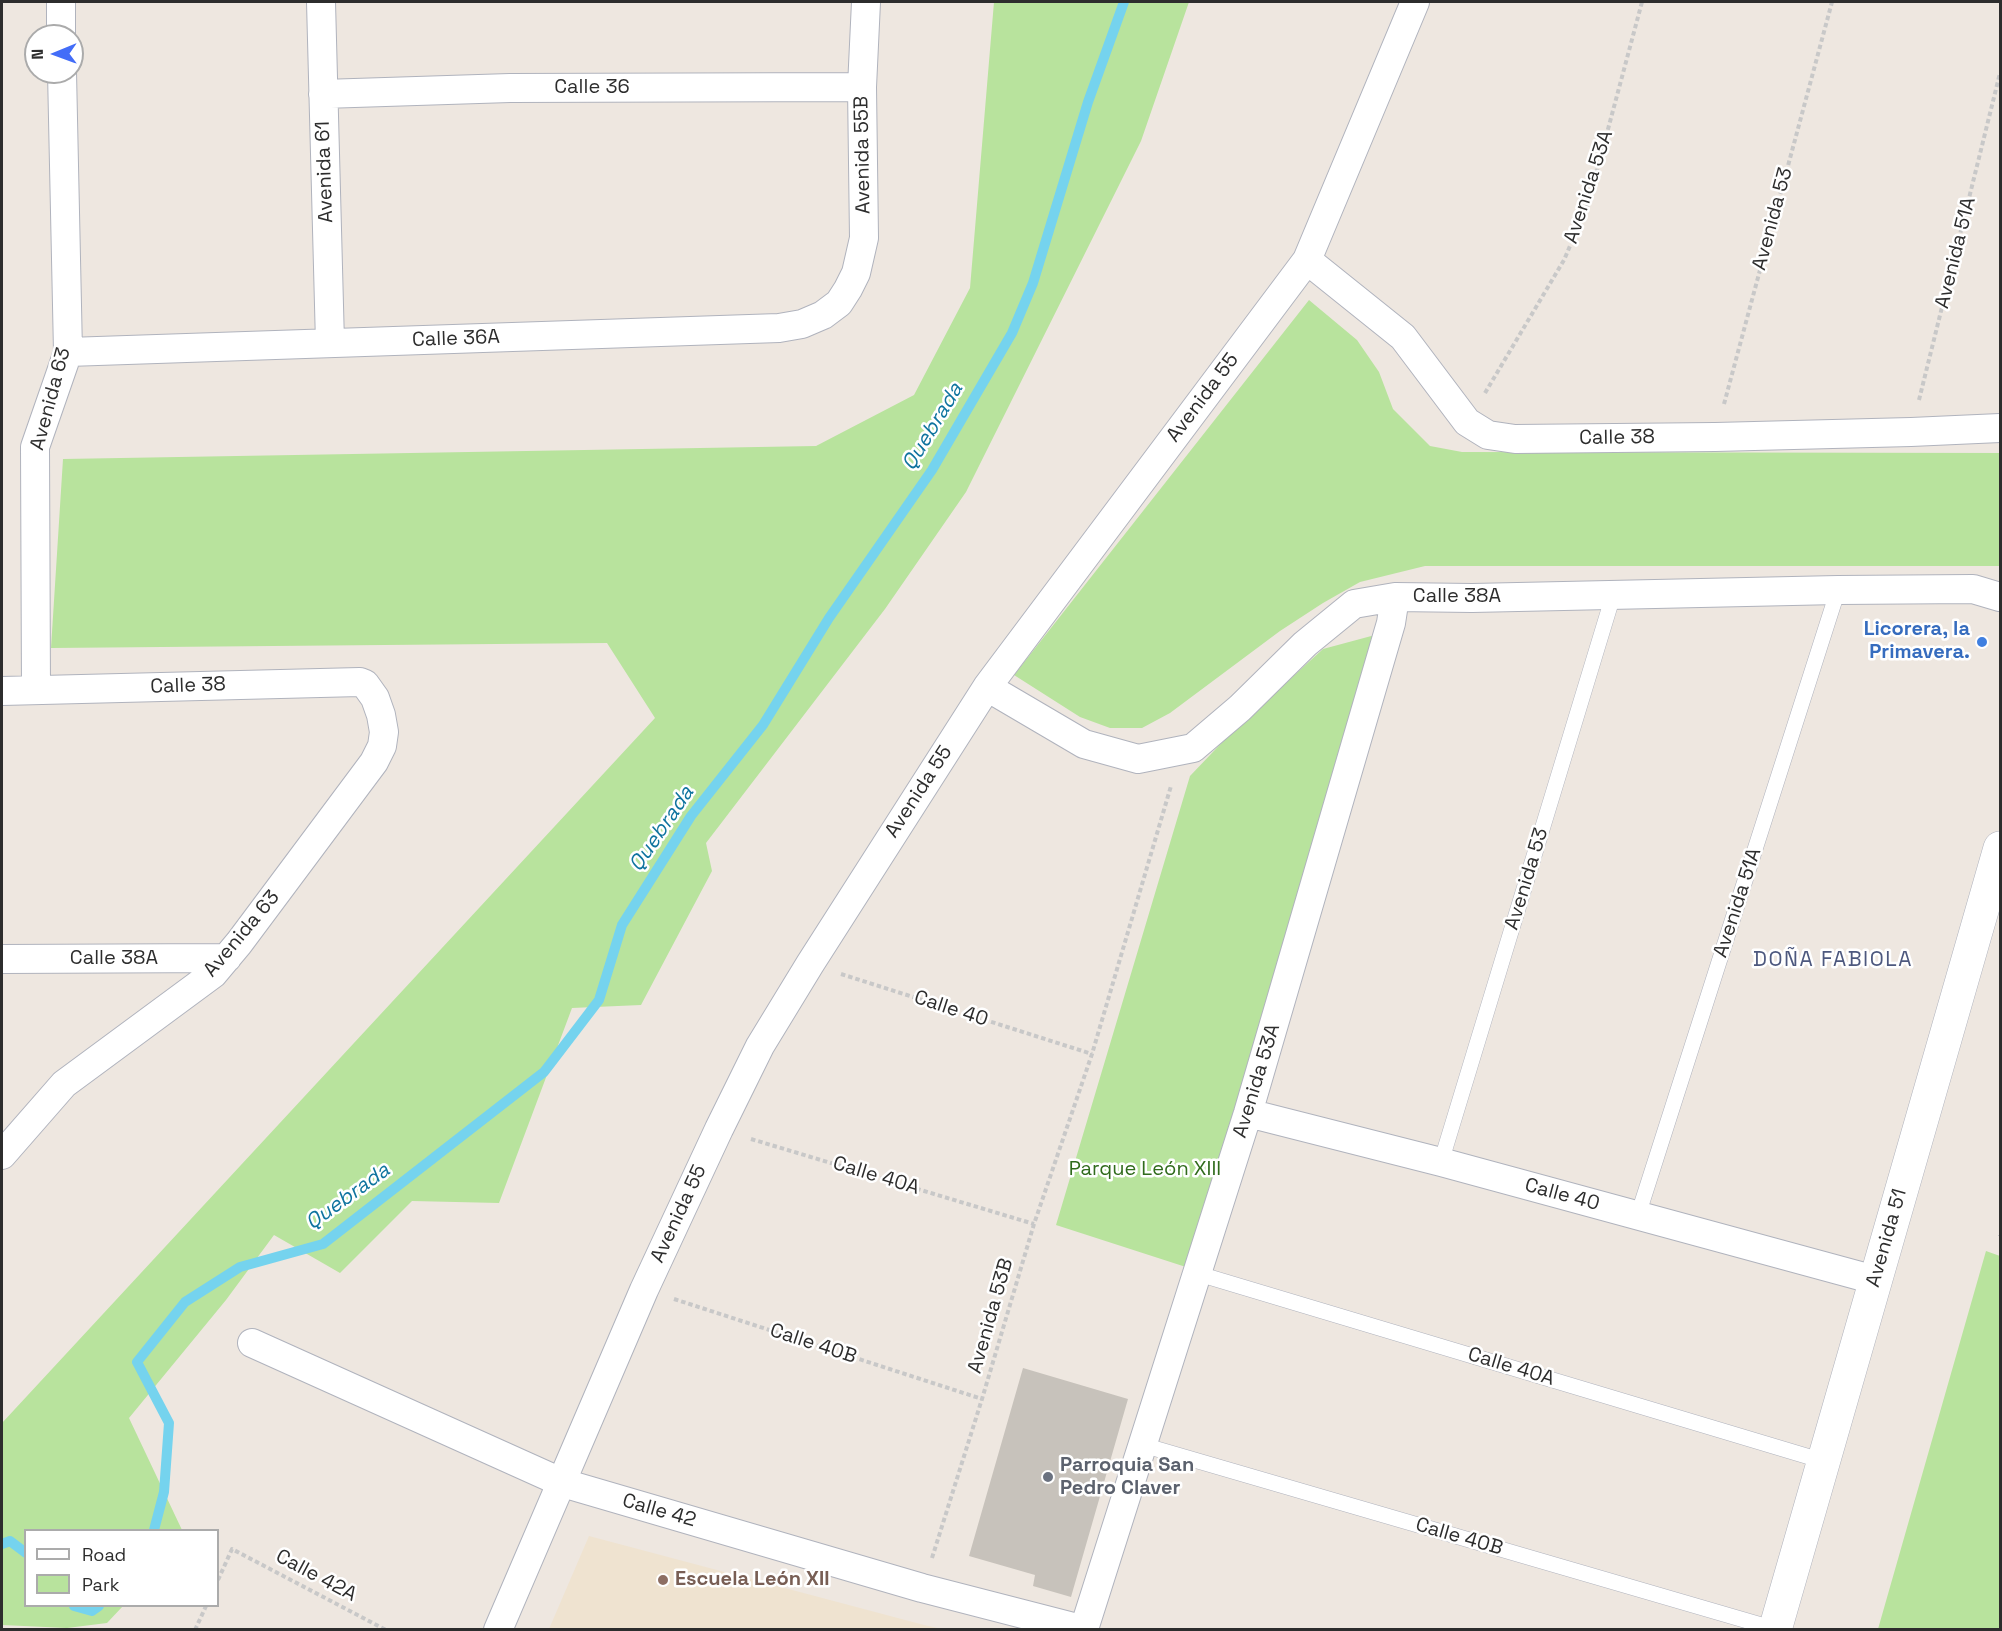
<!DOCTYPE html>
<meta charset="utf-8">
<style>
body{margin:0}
#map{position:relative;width:2002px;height:1631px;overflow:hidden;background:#eee7e0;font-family:"Space Grotesk",sans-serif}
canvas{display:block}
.frame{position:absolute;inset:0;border:3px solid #2d2d2d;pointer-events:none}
.legend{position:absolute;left:24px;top:1529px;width:195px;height:78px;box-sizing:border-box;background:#fff;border:2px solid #ababab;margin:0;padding:8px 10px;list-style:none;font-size:18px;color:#2d2d2d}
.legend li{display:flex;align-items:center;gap:12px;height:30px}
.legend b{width:30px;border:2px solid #ababab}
.north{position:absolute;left:24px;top:24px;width:60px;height:60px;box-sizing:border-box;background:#fff;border:2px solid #ababab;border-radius:50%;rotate:269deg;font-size:16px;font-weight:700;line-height:24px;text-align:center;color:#2d2d2d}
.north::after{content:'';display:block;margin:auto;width:21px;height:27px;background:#436df8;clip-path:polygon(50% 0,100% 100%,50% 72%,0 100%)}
</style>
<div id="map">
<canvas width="2002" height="1631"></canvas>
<div class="frame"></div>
<ul class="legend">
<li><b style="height:8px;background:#fff"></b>Road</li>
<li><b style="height:16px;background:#b8e39d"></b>Park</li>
</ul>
<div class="north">N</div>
</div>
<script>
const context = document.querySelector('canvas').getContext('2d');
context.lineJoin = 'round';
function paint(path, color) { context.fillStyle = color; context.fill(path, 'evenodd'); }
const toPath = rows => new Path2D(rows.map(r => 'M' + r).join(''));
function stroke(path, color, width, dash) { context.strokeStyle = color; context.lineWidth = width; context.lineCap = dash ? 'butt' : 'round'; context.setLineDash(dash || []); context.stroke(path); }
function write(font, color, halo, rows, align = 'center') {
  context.font = font + ' "Space Grotesk",sans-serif'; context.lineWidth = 5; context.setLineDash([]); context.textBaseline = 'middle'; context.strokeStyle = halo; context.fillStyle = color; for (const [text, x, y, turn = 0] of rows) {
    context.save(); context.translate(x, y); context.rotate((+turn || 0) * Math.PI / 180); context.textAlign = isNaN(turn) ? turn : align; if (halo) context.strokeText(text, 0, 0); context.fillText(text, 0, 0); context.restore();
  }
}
const education = toPath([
 [589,1536,924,1625,942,1629,549,1629]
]);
const green = toPath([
 [994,2,1189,2,1141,141,966,492,885,609,706,843,712,871,641,1005,572,1008,499,1203,412,1201,340,1273,274,1235,226,1300,129,1418,182,1530,26,1530,26,1606,123,1606,107,1623,67,1628,2,1625,2,1423,655,718,607,643,51,648,63,459,816,446,914,395,970,288],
 [1309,300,1357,340,1379,372,1393,409,1430,446,1462,452,2000,453,2000,566,1425,566,1360,582,1323,603,1280,631,1170,713,1142,728,1110,728,1080,717,1014,675],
 [1375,635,1189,1268,1056,1225,1190,776,1232,732,1323,649],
 [1986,1251,2000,1256,2000,1629,1878,1629]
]);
const stream = toPath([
 [154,1530,164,1492,169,1423,137,1362,185,1302,240,1267,323,1244,544,1072,599,1000,622,925,691,816,763,725,829,618,932,470,1012,333,1033,283,1088,102,1124,2],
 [2,1544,10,1541,26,1553],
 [74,1606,92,1611,99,1606]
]);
const building = toPath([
 [1023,1368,1128,1399,1071,1597,1033,1586,1035,1575,969,1556]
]);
const path = toPath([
 [1485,393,1564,260,1588,204,1642,2],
 [1919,400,2000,73],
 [1724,404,1832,2],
 [841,974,1092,1054],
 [751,1139,1034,1224],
 [2000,1235,2000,1236],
 [674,1299,982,1399],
 [932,1558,982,1399,1034,1224,1092,1054,1171,786],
 [218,1580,232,1549,386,1630],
 [195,1630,206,1606]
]);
const service = toPath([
 [1441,1162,1613,596],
 [1638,1215,1838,590],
 [1199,1274,1823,1461],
 [1143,1445,1775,1629]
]);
const minor = toPath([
 [61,2,61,36],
 [321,2,330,343],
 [323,94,510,88,862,87],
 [1307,260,1403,337,1467,422,1488,435,1515,439,1715,437,1911,432,2000,428],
 [68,352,779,328,802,324,823,315,839,303,848,289,856,273,864,238,862,87,866,2],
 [987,687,1084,744,1138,759,1193,748,1240,708,1305,644,1354,604,1395,597,1472,598,1838,590,1973,589,2000,597],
 [36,690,35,447,68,352,62,72],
 [2,691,360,682,365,684,375,698,381,715,384,732,382,746,374,762,239,943,213,974,64,1084,2,1155],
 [2,959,227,958],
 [1248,1113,1441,1162,1875,1280],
 [252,1343,563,1483,922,1588,1085,1630],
 [1084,1629,1248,1113,1391,623,1395,597],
 [498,1630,644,1290,719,1129,760,1046,810,964,987,687,1307,260,1415,2]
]);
const tertiary = toPath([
 [1775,1630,2000,848]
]);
const markers = [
 [1982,642,6,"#3f7fe0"],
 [1048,1477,6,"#6b7280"],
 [663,1580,6,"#8d6e63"]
];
const streetNames = [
 ["Calle 36",592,88],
 ["Avenida 55B",863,155,-91],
 ["Avenida 61",325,172,-92],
 ["Avenida 53A",1589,187,-72],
 ["Avenida 53",1773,219,-75],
 ["Avenida 51A",1956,253,-76],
 ["Calle 36A",456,339,-2],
 ["Avenida 55",1203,398,-53],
 ["Avenida 63",51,399,-75],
 ["Calle 38",1617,438,-1],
 ["Calle 38A",1457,597],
 ["Calle 38",188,686,-2],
 ["Avenida 55",919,792,-57],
 ["Avenida 53",1527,879,-73],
 ["Avenida 51A",1738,903,-72],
 ["Avenida 63",242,934,-50],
 ["Calle 38A",114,959],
 ["Calle 40",951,1009,18],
 ["Avenida 53A",1257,1081,-73],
 ["Calle 40A",876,1176,17],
 ["Calle 40",1562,1195,15],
 ["Avenida 55",679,1214,-65],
 ["Avenida 51",1887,1238,-74],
 ["Avenida 53B",991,1316,-74],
 ["Calle 40B",813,1344,18],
 ["Calle 40A",1511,1367,17],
 ["Calle 42",659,1511,16],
 ["Calle 40B",1459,1537,16],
 ["Calle 42A",316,1576,28]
];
const shopNames = [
 ["Licorera, la",1970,630],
 ["Primavera.",1970,653]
];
const parkNames = [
 ["Parque León XIII",1145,1170]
];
const worshipNames = [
 ["Parroquia San",1060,1466],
 ["Pedro Claver",1060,1489]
];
const educationNames = [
 ["Escuela León XII",675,1580]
];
const waterNames = [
 ["Quebrada",933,427,-59],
 ["Quebrada",662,829,-56],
 ["Quebrada",348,1197,-36]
];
const neighbourhoodNames = [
 ["DOÑA FABIOLA",1833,960]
];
paint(education, '#efe3d0');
paint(green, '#b8e39d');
stroke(stream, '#75d3ee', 10);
paint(building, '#c7c2bb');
stroke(service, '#b0b3bd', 16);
stroke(minor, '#b0b3bd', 30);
stroke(tertiary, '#b0b3bd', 34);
stroke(path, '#c8c8c8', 4, [4.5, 3]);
stroke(service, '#fff', 15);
stroke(minor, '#fff', 28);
stroke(tertiary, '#fff', 33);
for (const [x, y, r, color] of markers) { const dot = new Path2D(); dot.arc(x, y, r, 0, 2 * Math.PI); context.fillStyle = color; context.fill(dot); stroke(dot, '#fff', 2); }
write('20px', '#2d2d2d', '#fff', streetNames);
write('bold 20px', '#366cbe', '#fff', shopNames, 'right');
write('20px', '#306b1c', '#fff', parkNames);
write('bold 20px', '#5b616d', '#fff', worshipNames, 'left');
write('bold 20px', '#785e54', '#fff', educationNames, 'left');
write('italic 21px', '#0f749f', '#fff', waterNames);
context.letterSpacing = '1.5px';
write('21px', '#4d587e', '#fff', neighbourhoodNames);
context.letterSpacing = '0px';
</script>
